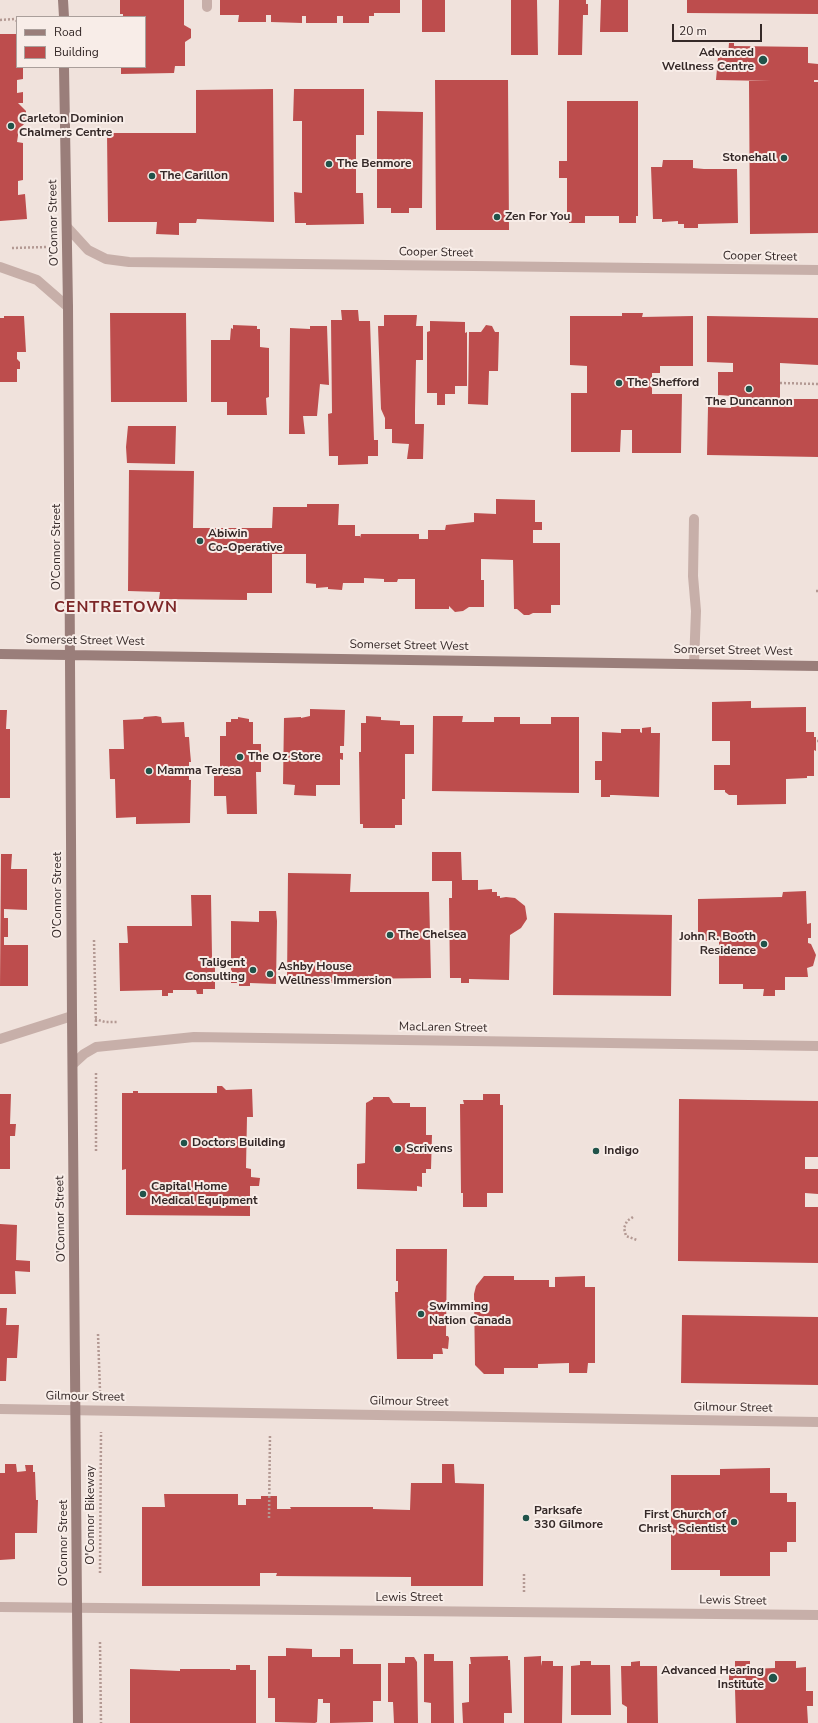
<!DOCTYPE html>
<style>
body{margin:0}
#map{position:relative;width:818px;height:1723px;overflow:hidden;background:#f0e2dc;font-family:"Nunito Sans",sans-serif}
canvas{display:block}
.legend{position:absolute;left:16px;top:16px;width:130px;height:52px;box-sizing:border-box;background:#f8ede8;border:1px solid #aa9f9b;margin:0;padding:5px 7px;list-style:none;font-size:12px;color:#352928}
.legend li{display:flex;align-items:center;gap:8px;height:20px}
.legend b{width:20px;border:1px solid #aa9f9b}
.scale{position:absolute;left:672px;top:24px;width:90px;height:18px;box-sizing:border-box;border:2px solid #352928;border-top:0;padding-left:5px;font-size:12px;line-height:14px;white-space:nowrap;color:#352928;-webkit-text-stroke:3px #f8ede8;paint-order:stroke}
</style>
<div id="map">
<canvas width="818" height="1723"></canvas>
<ul class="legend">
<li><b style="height:5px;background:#9a7e7a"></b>Road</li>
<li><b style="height:11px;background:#bd4d4d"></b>Building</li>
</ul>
<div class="scale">20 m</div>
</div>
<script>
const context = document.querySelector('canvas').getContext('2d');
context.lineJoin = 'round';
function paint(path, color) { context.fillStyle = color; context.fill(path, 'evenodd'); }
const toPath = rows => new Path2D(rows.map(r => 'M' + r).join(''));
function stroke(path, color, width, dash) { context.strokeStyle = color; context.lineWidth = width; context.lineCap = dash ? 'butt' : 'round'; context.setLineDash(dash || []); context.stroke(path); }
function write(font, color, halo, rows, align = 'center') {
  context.font = font + ' "Nunito Sans",sans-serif'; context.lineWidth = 4; context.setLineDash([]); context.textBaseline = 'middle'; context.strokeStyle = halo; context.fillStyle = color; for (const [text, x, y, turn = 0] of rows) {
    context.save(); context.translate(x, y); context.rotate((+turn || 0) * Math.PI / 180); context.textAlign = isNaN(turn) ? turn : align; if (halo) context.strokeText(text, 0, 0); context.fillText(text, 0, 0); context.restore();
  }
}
const building = toPath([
 [120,0,184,0,184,25,191,29,191,38,185,42,185,66,175,66,174,73,121,74,121,67,145,67,145,17,123,17,123,14,120,14],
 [220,0,400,0,400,13,374,13,374,16,369,16,369,23,343,23,343,16,337,16,337,23,306,23,306,16,302,16,302,23,271,22,271,15,266,15,266,22,238,22,239,15,220,15],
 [422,0,445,0,445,32,422,32],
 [511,0,537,0,538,55,511,55],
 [559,0,586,0,586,4,588,4,588,15,583,15,582,55,558,55],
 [601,0,628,0,628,32,600,32],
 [687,0,818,0,818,14,687,13],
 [0,34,17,34,17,67,23,67,23,79,17,80,17,93,23,92,23,103,18,103,26,111,26,122,19,129,17,142,23,143,23,180,18,181,18,195,25,194,27,219,0,221],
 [729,43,734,43,734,46,808,47,808,63,818,64,818,80,814,80,814,82,818,82,818,233,750,234,749,81,771,81,716,80,718,57,727,58,728,56],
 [435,80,508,80,509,230,436,230],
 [273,89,274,222,197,219,196,223,179,223,179,235,156,234,157,222,108,222,107,133,196,133,196,90],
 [294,89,364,89,364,135,356,135,356,193,363,193,364,224,306,225,306,223,295,223,294,192,302,193,302,121,293,121],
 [567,101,638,101,638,216,636,216,636,223,619,223,619,216,585,216,585,223,569,223,569,217,567,217,567,178,559,178,559,161,567,161],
 [377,111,423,112,422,208,409,208,409,213,391,213,391,208,377,208],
 [663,160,693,160,693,168,704,169,737,169,738,223,698,224,698,228,684,228,684,224,678,224,678,221,662,222,662,219,653,219,651,167,662,167],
 [341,310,358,310,359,321,370,321,374,440,378,440,378,456,368,456,368,464,338,465,338,456,329,456,328,414,332,413,331,320,342,320],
 [110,313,186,313,187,402,111,402],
 [622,313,643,313,642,317,693,316,693,366,660,366,660,373,652,373,652,394,682,394,681,453,632,453,632,430,621,430,620,452,571,452,571,393,587,393,587,366,570,365,570,316,622,316],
 [384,315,417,315,416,326,423,326,423,360,416,360,415,411,415,424,424,424,423,459,407,459,409,444,392,443,392,429,385,429,385,418,381,409,378,326,384,326],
 [4,316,24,316,26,352,17,352,17,359,20,362,20,369,17,369,17,382,0,382,0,318,4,318],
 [707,316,818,318,818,365,780,363,780,399,818,399,818,457,707,455,708,407,731,408,732,396,718,395,718,372,733,372,733,363,707,362],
 [430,321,465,322,465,333,467,332,467,386,455,386,455,394,445,394,445,405,437,405,437,393,427,393,427,332,430,331],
 [233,325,257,326,257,329,260,329,260,347,269,348,269,397,266,398,267,415,227,415,227,402,211,402,211,340,230,340,231,328,233,329],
 [486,325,492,326,495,332,499,332,498,371,489,371,488,405,468,404,469,332,481,332],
 [310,326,327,326,329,385,320,384,317,416,303,416,305,434,289,434,290,328,310,329],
 [128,426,176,426,175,464,127,463,126,447],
 [129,470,194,471,193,528,272,528,273,507,307,507,307,504,339,504,338,525,355,525,355,536,360,536,360,538,361,534,419,534,419,539,428,539,428,530,445,530,446,525,474,522,474,513,496,514,496,499,535,500,535,522,542,522,542,530,533,530,533,543,560,543,560,605,551,605,551,613,533,613,529,615,524,615,517,609,514,609,513,560,481,559,481,580,484,580,484,607,469,607,463,611,455,612,449,606,449,609,415,609,415,579,398,579,397,582,384,582,384,579,364,578,364,583,343,583,342,590,328,589,328,587,316,588,316,584,306,583,306,554,272,554,272,593,247,593,247,600,159,599,160,592,128,591],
 [751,701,751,708,806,707,806,732,814,732,814,737,816,737,816,751,814,750,814,776,807,776,807,778,786,779,786,804,737,805,737,795,729,795,725,792,725,790,714,790,714,765,730,765,730,741,712,741,712,702],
 [310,709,345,710,344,746,340,746,340,753,343,753,343,760,340,759,340,785,316,785,316,796,294,795,295,785,283,784,284,718,301,717,301,718,310,716],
 [0,710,7,710,6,729,10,729,10,798,0,798],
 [156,716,161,717,162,723,184,722,185,737,189,737,190,751,191,762,189,762,189,780,191,780,190,823,136,824,136,817,116,818,115,779,110,779,109,749,124,749,123,720,143,719,144,717],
 [366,716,381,717,381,720,400,721,400,725,414,725,414,754,405,754,405,799,402,799,402,825,395,825,395,828,363,828,363,824,360,824,359,752,361,752,361,723,366,723],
 [433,716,463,716,462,722,494,722,494,717,520,717,520,724,551,724,551,717,579,717,579,793,432,791],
 [238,717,249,719,249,722,253,722,253,744,261,744,261,772,256,772,257,814,227,814,226,796,214,796,214,769,220,770,220,736,226,736,226,722,231,722,231,719,238,719],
 [651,727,651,733,660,733,659,797,613,795,610,795,610,797,601,797,601,780,595,780,595,761,602,761,602,732,621,733,621,729,640,729,640,732,642,733,642,728],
 [432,852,461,852,462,880,478,880,478,890,492,889,492,892,497,892,497,896,500,896,500,898,506,897,515,898,525,906,527,919,521,928,510,935,509,980,469,979,469,983,461,983,461,978,450,978,449,898,452,898,452,881,432,881],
 [1,854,12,854,11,869,27,869,27,910,4,909,4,918,8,918,8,937,4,937,4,945,28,945,28,986,0,986],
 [288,873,351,874,350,892,429,892,431,978,351,979,352,983,287,983],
 [806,891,807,924,811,923,811,938,808,938,808,943,811,944,816,955,813,966,807,968,808,977,785,977,785,990,775,990,775,996,763,996,764,989,743,989,743,984,719,984,719,941,698,941,698,899,782,897,783,892],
 [191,895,211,895,212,957,215,957,215,989,203,989,203,994,197,994,196,990,173,990,173,993,168,993,168,996,162,996,162,990,120,991,119,943,128,943,127,926,192,926],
 [259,911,276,911,277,921,276,984,250,983,250,986,239,986,239,983,231,983,231,921,259,922],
 [554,913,672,915,671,996,553,995],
 [217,1086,222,1086,226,1090,252,1089,253,1117,247,1117,246,1168,251,1169,251,1177,260,1178,259,1186,250,1186,250,1216,126,1215,126,1169,122,1170,122,1093,133,1093,133,1091,138,1091,138,1093,217,1093],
 [0,1094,11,1094,10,1124,16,1124,15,1136,10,1136,10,1169,0,1169],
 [483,1094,500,1094,500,1105,503,1105,503,1193,487,1193,487,1207,463,1207,463,1193,461,1193,460,1104,464,1104,463,1100,483,1100],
 [373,1097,389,1097,393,1103,410,1103,410,1107,426,1107,426,1135,432,1135,431,1169,426,1169,426,1173,422,1173,422,1187,417,1186,417,1191,357,1189,357,1164,365,1163,366,1103,373,1099],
 [679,1099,818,1101,818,1157,805,1157,805,1169,818,1169,818,1194,805,1193,805,1207,818,1207,818,1263,678,1261],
 [0,1224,17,1225,16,1260,30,1261,30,1272,15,1271,16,1294,0,1294],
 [396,1249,447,1249,446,1336,448,1336,449,1338,448,1349,442,1348,443,1354,433,1354,433,1359,397,1359,395,1292,398,1292,398,1281,396,1281],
 [484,1276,514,1276,514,1280,549,1280,549,1287,555,1287,555,1277,585,1276,585,1287,595,1287,595,1363,588,1363,587,1373,569,1373,569,1363,538,1364,538,1368,504,1368,504,1374,484,1374,475,1365,474,1294,476,1286],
 [0,1308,7,1308,6,1325,19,1325,17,1358,7,1358,6,1381,0,1381],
 [682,1315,818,1317,818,1385,681,1383],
 [5,1464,16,1464,17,1472,26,1471,25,1465,33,1465,33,1472,35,1472,36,1500,38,1500,37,1533,15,1533,15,1559,0,1560,0,1473,5,1473],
 [442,1464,454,1464,455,1483,484,1484,483,1586,411,1586,411,1577,276,1576,277,1573,260,1573,260,1586,142,1586,142,1507,165,1507,164,1494,238,1494,238,1505,246,1505,246,1499,261,1499,261,1496,277,1496,277,1509,291,1509,290,1507,373,1507,373,1509,410,1510,411,1483,442,1483],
 [770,1468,770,1493,787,1493,787,1502,796,1502,796,1542,787,1542,787,1552,770,1552,770,1576,720,1576,720,1570,671,1570,671,1475,720,1475,720,1469],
 [286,1648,312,1649,312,1657,340,1657,340,1649,353,1649,353,1664,381,1664,381,1701,373,1701,373,1722,330,1723,330,1703,323,1703,323,1699,318,1699,317,1722,315,1723,275,1722,275,1698,268,1698,268,1656,286,1656],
 [424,1654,434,1654,434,1661,453,1661,454,1723,431,1723,431,1703,424,1702],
 [508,1656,508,1660,510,1660,512,1713,504,1713,504,1723,463,1723,462,1703,469,1702,469,1664,471,1664,470,1657],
 [541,1656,541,1666,542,1661,553,1661,553,1666,563,1666,562,1723,524,1723,524,1657],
 [405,1657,414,1657,417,1662,418,1723,394,1723,393,1702,388,1702,388,1663,405,1663],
 [580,1661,591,1661,591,1665,610,1665,611,1715,571,1715,571,1666,580,1665],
 [640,1661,640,1666,657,1666,658,1723,627,1723,627,1707,622,1704,621,1666,631,1666,631,1662],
 [735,1661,750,1661,750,1669,775,1668,775,1661,796,1661,796,1668,806,1667,806,1691,813,1691,813,1706,807,1706,808,1723,736,1723,735,1689,729,1689,729,1670,735,1670],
 [236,1665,250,1665,250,1670,256,1670,256,1723,130,1723,130,1669,180,1671,180,1669,230,1669,230,1670,236,1670]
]);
const path = toPath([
 [0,20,14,19,17,21],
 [12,248,47,247],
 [780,383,818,384],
 [816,591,818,591],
 [817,741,818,741],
 [94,940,96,1027],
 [95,1019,105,1022,117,1022],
 [96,1151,96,1072],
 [633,1217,627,1221,624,1228,626,1236,637,1240],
 [98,1334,100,1391],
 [269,1518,270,1434],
 [100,1573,101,1432],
 [524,1574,524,1592],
 [100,1642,101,1723]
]);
const service = toPath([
 [207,0,207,7],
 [694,519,693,576,696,611,694,664]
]);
const minor = toPath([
 [67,227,88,250,106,259,129,262,818,270],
 [0,267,37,280,68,307],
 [0,1039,72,1016],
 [73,1064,84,1054,96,1047,194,1037,818,1046],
 [0,1409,818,1422],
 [0,1607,818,1615]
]);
const secondary = toPath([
 [63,0,64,17],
 [64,67,68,307,72,1016,78,1723],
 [0,654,818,666]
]);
const markers = [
 [763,60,5,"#21534a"],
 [11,126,4,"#21534a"],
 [784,158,4,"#21534a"],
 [329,164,4,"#21534a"],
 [152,176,4,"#21534a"],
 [497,217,4,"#21534a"],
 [619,383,4,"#21534a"],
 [749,389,4,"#21534a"],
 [200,541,4,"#21534a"],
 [240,757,4,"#21534a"],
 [149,771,4,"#21534a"],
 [390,935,4,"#21534a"],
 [764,944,4,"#21534a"],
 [253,970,4,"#21534a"],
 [270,974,4,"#21534a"],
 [184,1143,4,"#21534a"],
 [398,1149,4,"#21534a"],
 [596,1151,4,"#21534a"],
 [143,1194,4,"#21534a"],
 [421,1314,4,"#21534a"],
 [526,1518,4,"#21534a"],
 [734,1522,4,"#21534a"],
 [773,1678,5,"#21534a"]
];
const poiNames = [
 ["Advanced",754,53,"right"],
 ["Wellness Centre",754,67,"right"],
 ["Carleton Dominion",19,119],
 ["Chalmers Centre",19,133],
 ["Stonehall",776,158,"right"],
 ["The Benmore",337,164],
 ["The Carillon",160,176],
 ["Zen For You",505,217],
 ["The Shefford",627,383],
 ["The Duncannon",749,402,"center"],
 ["Abiwin",208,534],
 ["Co-Operative",208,548],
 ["The Oz Store",248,757],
 ["Mamma Teresa",157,771],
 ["The Chelsea",398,935],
 ["John R. Booth",756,937,"right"],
 ["Residence",756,951,"right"],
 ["Taligent",245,963,"right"],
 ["Consulting",245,977,"right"],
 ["Ashby House",278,967],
 ["Wellness Immersion",278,981],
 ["Doctors Building",192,1143],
 ["Scrivens",406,1149],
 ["Indigo",604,1151],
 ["Capital Home",151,1187],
 ["Medical Equipment",151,1201],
 ["Swimming",429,1307],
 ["Nation Canada",429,1321],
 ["Parksafe",534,1511],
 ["330 Gilmore",534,1525],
 ["First Church of",726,1515,"right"],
 ["Christ, Scientist",726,1529,"right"],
 ["Advanced Hearing",764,1671,"right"],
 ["Institute",764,1685,"right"]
];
const streetNames = [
 ["O'Connor Street",54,223,-91],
 ["Cooper Street",436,253,1],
 ["Cooper Street",760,257,1],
 ["O'Connor Street",57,547,-90],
 ["Somerset Street West",85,641,1],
 ["Somerset Street West",409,646,1],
 ["Somerset Street West",733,651,1],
 ["O'Connor Street",58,895,-90],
 ["MacLaren Street",443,1028,1],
 ["O'Connor Street",61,1219,-91],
 ["Gilmour Street",85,1397,1],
 ["Gilmour Street",409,1402,1],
 ["Gilmour Street",733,1408,1],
 ["O'Connor Bikeway",91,1515,-90],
 ["O'Connor Street",64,1543,-90],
 ["Lewis Street",409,1598],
 ["Lewis Street",733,1601,1]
];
const districtNames = [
 ["CENTRETOWN",116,608]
];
paint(building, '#bd4d4d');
stroke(path, '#b39993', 2.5, [2, 2]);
stroke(service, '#c7afa9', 10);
stroke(minor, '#c7afa9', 10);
stroke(secondary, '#9a7e7a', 10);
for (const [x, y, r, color] of markers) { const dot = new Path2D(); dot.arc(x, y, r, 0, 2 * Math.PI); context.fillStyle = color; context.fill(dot); stroke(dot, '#f8ede8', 1.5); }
write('bold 12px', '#352928', '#f8ede8', poiNames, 'left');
write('12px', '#352928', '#f8ede8', streetNames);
context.letterSpacing = '1px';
write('bold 16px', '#7d2728', '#f8ede8', districtNames);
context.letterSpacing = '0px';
</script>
